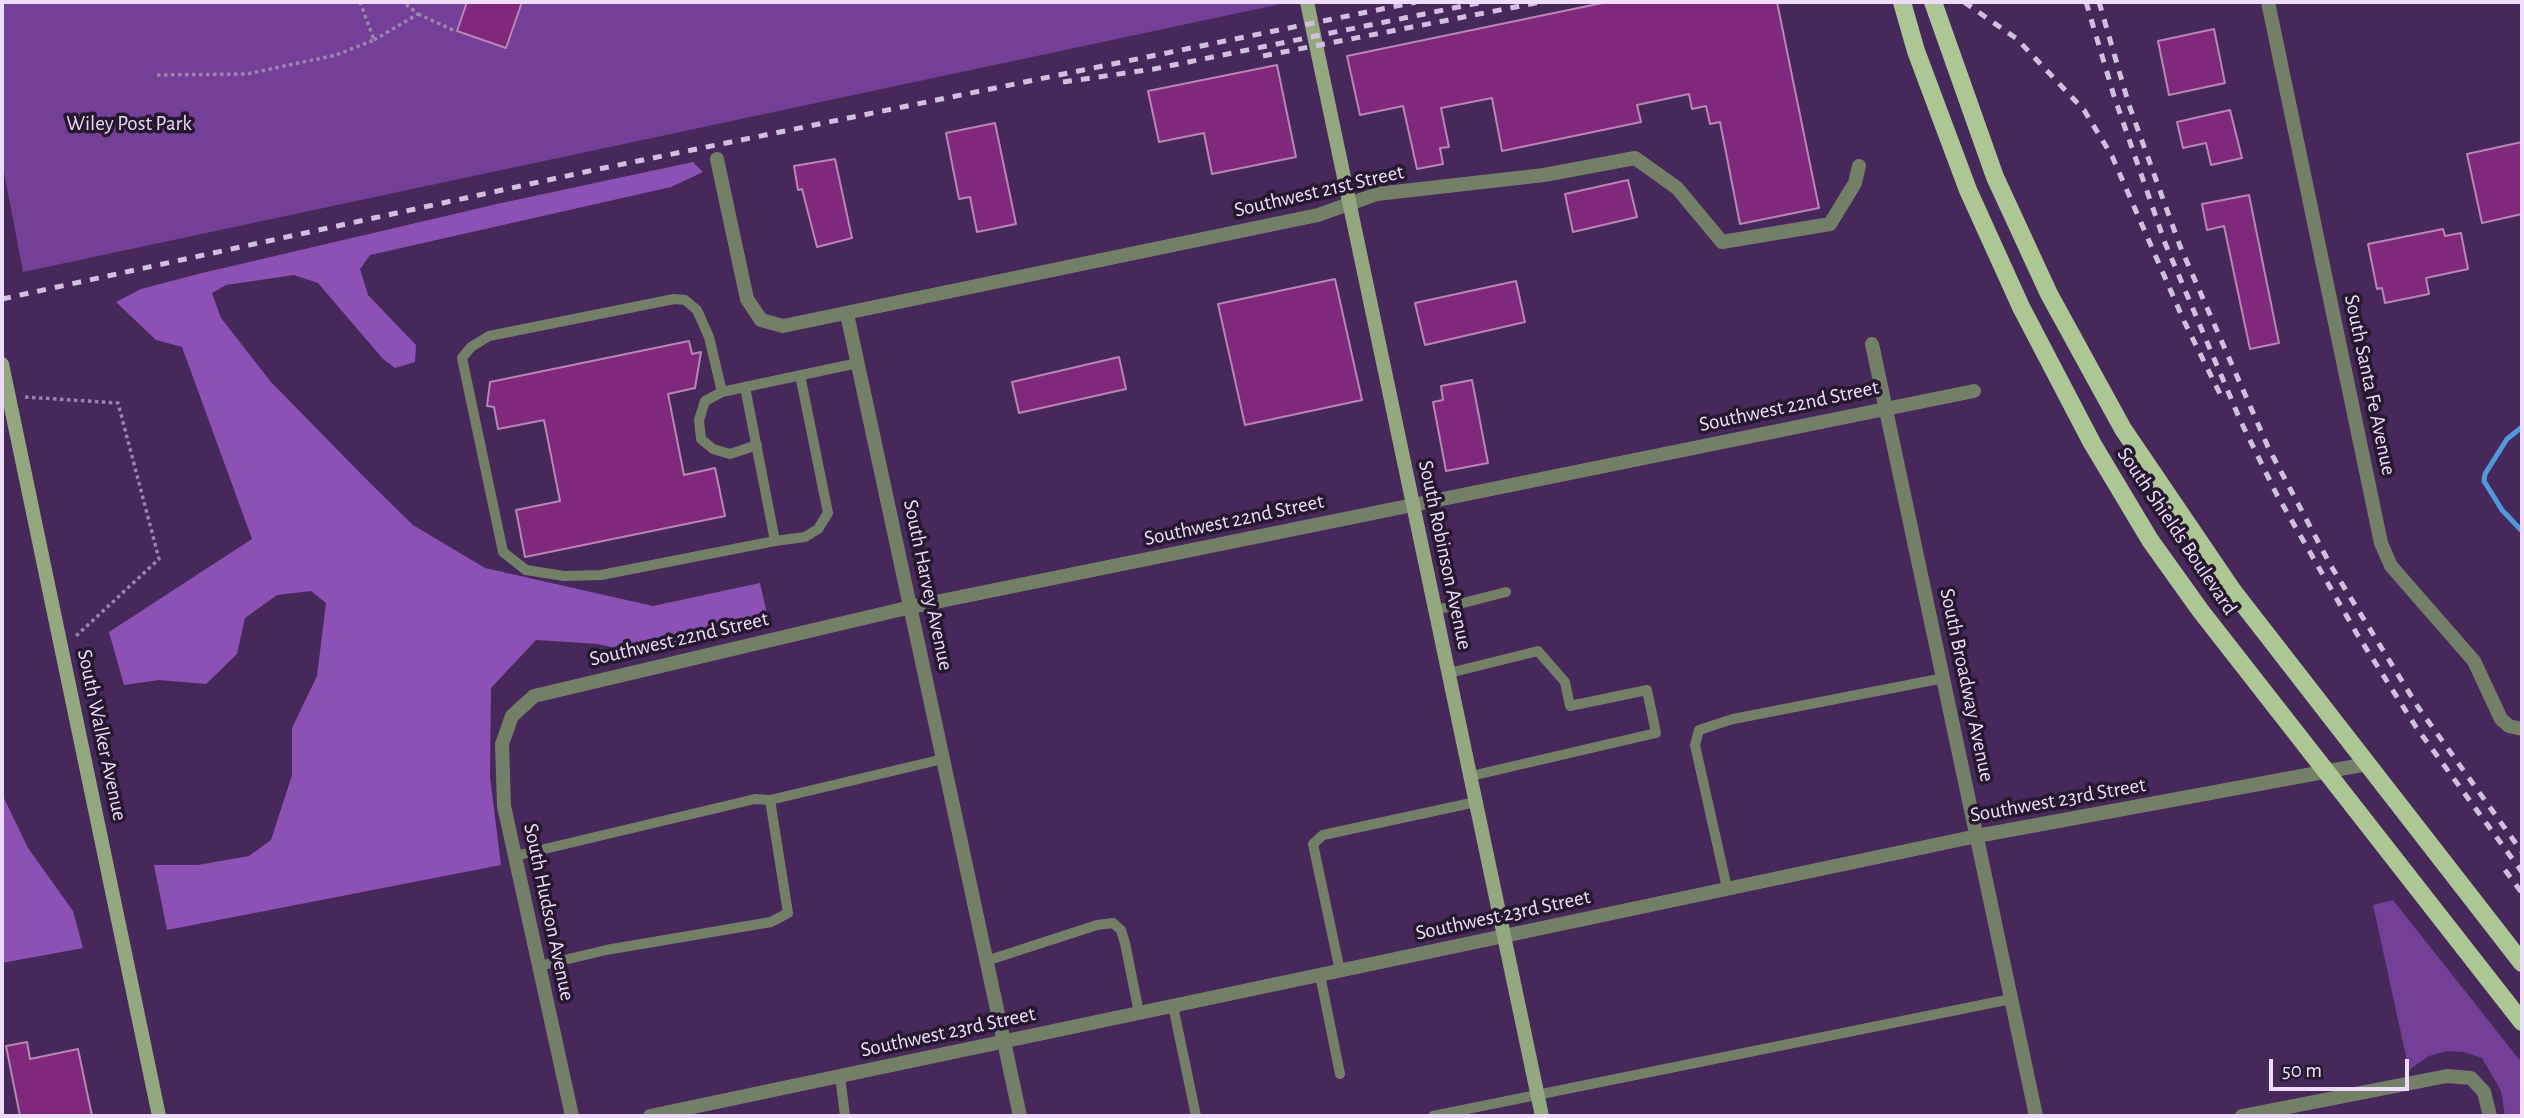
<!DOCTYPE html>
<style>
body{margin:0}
#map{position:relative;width:2524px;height:1118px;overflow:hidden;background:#46295a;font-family:"Alegreya Sans",sans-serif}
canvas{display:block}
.frame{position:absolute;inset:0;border:4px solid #edddfb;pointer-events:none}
.scale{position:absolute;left:2269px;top:1059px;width:140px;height:32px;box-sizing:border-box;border:4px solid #edddfb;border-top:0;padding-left:9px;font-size:21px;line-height:24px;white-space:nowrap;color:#edddfb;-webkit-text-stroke:5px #26192f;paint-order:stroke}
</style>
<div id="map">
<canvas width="2524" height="1118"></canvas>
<div class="frame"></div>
<div class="scale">50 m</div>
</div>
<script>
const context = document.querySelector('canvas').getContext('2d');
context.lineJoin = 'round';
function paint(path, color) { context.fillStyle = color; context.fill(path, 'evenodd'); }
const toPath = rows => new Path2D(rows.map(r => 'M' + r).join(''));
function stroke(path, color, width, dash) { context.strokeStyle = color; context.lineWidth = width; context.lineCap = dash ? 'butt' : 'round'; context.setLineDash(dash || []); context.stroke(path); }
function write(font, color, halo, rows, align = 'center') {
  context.font = font + ' "Alegreya Sans",sans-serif'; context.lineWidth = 7; context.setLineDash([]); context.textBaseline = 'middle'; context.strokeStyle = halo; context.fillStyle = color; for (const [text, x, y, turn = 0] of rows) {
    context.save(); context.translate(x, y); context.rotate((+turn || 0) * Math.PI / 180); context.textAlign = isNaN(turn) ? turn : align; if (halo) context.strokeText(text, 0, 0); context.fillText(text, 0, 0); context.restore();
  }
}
const green = toPath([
 [2,2,1276,2,1276,5,23,272,2,162],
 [2393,900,2522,1063,2522,1116,2505,1116,2501,1091,2482,1058,2464,1052,2447,1051,2429,1056,2409,1070,2373,905]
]);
const forest = toPath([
 [693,162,703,172,671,187,370,255,360,269,368,295,416,345,415,362,395,368,383,359,318,283,294,275,226,285,212,293,221,318,271,382,368,481,413,525,485,568,653,606,760,583,769,623,646,655,598,644,536,640,491,688,490,777,501,865,167,930,154,865,198,865,249,856,271,840,292,775,292,728,317,676,326,603,311,591,277,595,245,618,237,654,206,684,159,680,124,685,109,632,252,539,182,347,156,340,116,302,141,289,198,274,497,204],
 [2,794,28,848,73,911,83,948,2,963]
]);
const stream = toPath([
 [2522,427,2507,439,2485,474,2484,481,2502,510,2522,531]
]);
const building = toPath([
 [467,2,522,2,506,48,457,31,467,2],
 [1607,2,1777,2,1819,208,1740,224,1720,122,1710,124,1706,106,1692,109,1689,94,1637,105,1641,122,1502,151,1492,98,1441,108,1449,147,1440,148,1443,164,1417,169,1403,106,1360,115,1347,56,1607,2],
 [2214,29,2225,83,2169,95,2158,41,2214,29],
 [1277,65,1296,157,1212,174,1204,133,1159,142,1148,91,1277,65],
 [2230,110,2242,158,2211,165,2206,143,2183,148,2177,122,2230,110],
 [995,123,1016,224,977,232,970,197,959,199,946,133,995,123],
 [2522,142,2522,214,2482,223,2467,154,2522,142],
 [835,159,852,238,817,247,802,189,798,190,794,166,835,159],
 [1628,180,1637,217,1573,232,1565,194,1628,180],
 [2249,195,2279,343,2250,349,2224,226,2207,230,2202,204,2249,195],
 [2443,229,2445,236,2461,233,2468,269,2426,278,2429,294,2385,303,2382,288,2377,289,2368,244,2443,229],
 [1335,279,1362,400,1245,425,1218,304,1335,279],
 [1516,281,1525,322,1425,345,1415,303,1516,281],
 [689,341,692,354,701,352,695,388,668,394,684,475,715,468,725,516,525,557,516,510,560,501,544,420,498,429,494,407,487,406,490,382,689,341],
 [1119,357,1126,389,1019,413,1012,382,1119,357],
 [1472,380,1488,463,1446,471,1433,402,1443,400,1441,386,1472,380],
 [27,1042,30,1059,78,1049,92,1116,20,1116,6,1046,27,1042]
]);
const path = toPath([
 [418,14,453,30],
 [374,40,418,14,403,2],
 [157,75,247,74,336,55,374,40,360,2],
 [25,397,118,403,159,559,75,637]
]);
const service = toPath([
 [745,387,722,392,709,337,697,310,685,300,674,299,489,336,471,347,462,358,503,552,526,570,564,576,601,575,775,541,745,387,858,363],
 [722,392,705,401,699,420,701,439,713,449,730,454,757,445],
 [775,541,805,537,818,529,828,513,800,375],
 [1436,610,1506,592],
 [1449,673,1538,651,1565,682,1570,706,1647,690,1656,733,1471,776],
 [770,800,943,759],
 [515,856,755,799,770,800,788,913,771,922,606,950,539,966],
 [1727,888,1695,745,1699,730,1733,719,1944,678],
 [986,961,1097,925,1113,923,1121,930,1125,943,1139,1013],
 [1340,971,1313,844,1323,835,1476,802],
 [1320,975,1340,1074],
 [1173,1006,1196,1116],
 [840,1076,845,1116],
 [1433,1116,2011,999]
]);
const minor = toPath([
 [2268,2,2381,543,2391,566,2474,661,2501,719,2509,726,2522,729],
 [717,159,747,299,761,320,783,326,1318,215,1377,194,1544,175,1635,158,1677,188,1722,242,1830,224,1855,183,1859,166],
 [1872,344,2036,1116],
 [572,1116,504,806,502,744,512,716,534,696,911,607,1974,391],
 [650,1116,1504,936],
 [2242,1116,2447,1076,2471,1078,2484,1092,2490,1116]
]);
const tertiary = toPath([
 [847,314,1020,1116],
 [1504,936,1977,836,2367,764]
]);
const secondary = toPath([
 [1307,2,1542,1116],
 [2,364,159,1116]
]);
const primary = toPath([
 [1902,2,1916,51,1968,190,2021,307,2092,443,2150,540,2200,610,2522,1022],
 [1933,2,1995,177,2049,294,2123,429,2233,591,2522,963]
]);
const rail = toPath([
 [1964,2,2017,39,2084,110,2112,156,2184,321,2222,398],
 [2086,2,2114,96,2165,243,2241,422,2277,495,2357,634,2416,727,2522,872],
 [2099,2,2129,105,2180,246,2268,447,2331,566,2418,707,2522,852],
 [1263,56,1541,2],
 [1063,82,1154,69,1483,2],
 [2,299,594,170,1416,2],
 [2505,870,2522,893]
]);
const parkNames = [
 ["Wiley Post Park",129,124]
];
const streetNames = [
 ["Southwest 21st Street",1319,191,-13],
 ["South Santa Fe Avenue",2370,385,78],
 ["Southwest 22nd Street",1789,406,-12],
 ["Southwest 22nd Street",1234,520,-12],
 ["South Shields Boulevard",2177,531,56],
 ["South Robinson Avenue",1445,555,78],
 ["South Harvey Avenue",928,585,78],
 ["Southwest 22nd Street",679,639,-13],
 ["South Broadway Avenue",1967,685,78],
 ["South Walker Avenue",102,735,78],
 ["Southwest 23rd Street",2058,800,-10],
 ["South Hudson Avenue",549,912,78],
 ["Southwest 23rd Street",1503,915,-12],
 ["Southwest 23rd Street",948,1032,-12]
];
paint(green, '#743f97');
paint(forest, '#8c51b4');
stroke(stream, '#5099dd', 5);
paint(building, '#80297c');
stroke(building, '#b885b4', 2);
stroke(path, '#9b85ac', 3.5, [3.5, 3.5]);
stroke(service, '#738067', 10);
stroke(minor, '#738067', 14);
stroke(tertiary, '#738067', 14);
stroke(secondary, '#94a880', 14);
stroke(primary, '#adc794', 18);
stroke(rail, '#d1bfe0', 5, [9, 9]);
write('21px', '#e7d9f3', '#26192f', parkNames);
write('21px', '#edddfb', '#26192f', streetNames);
</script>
